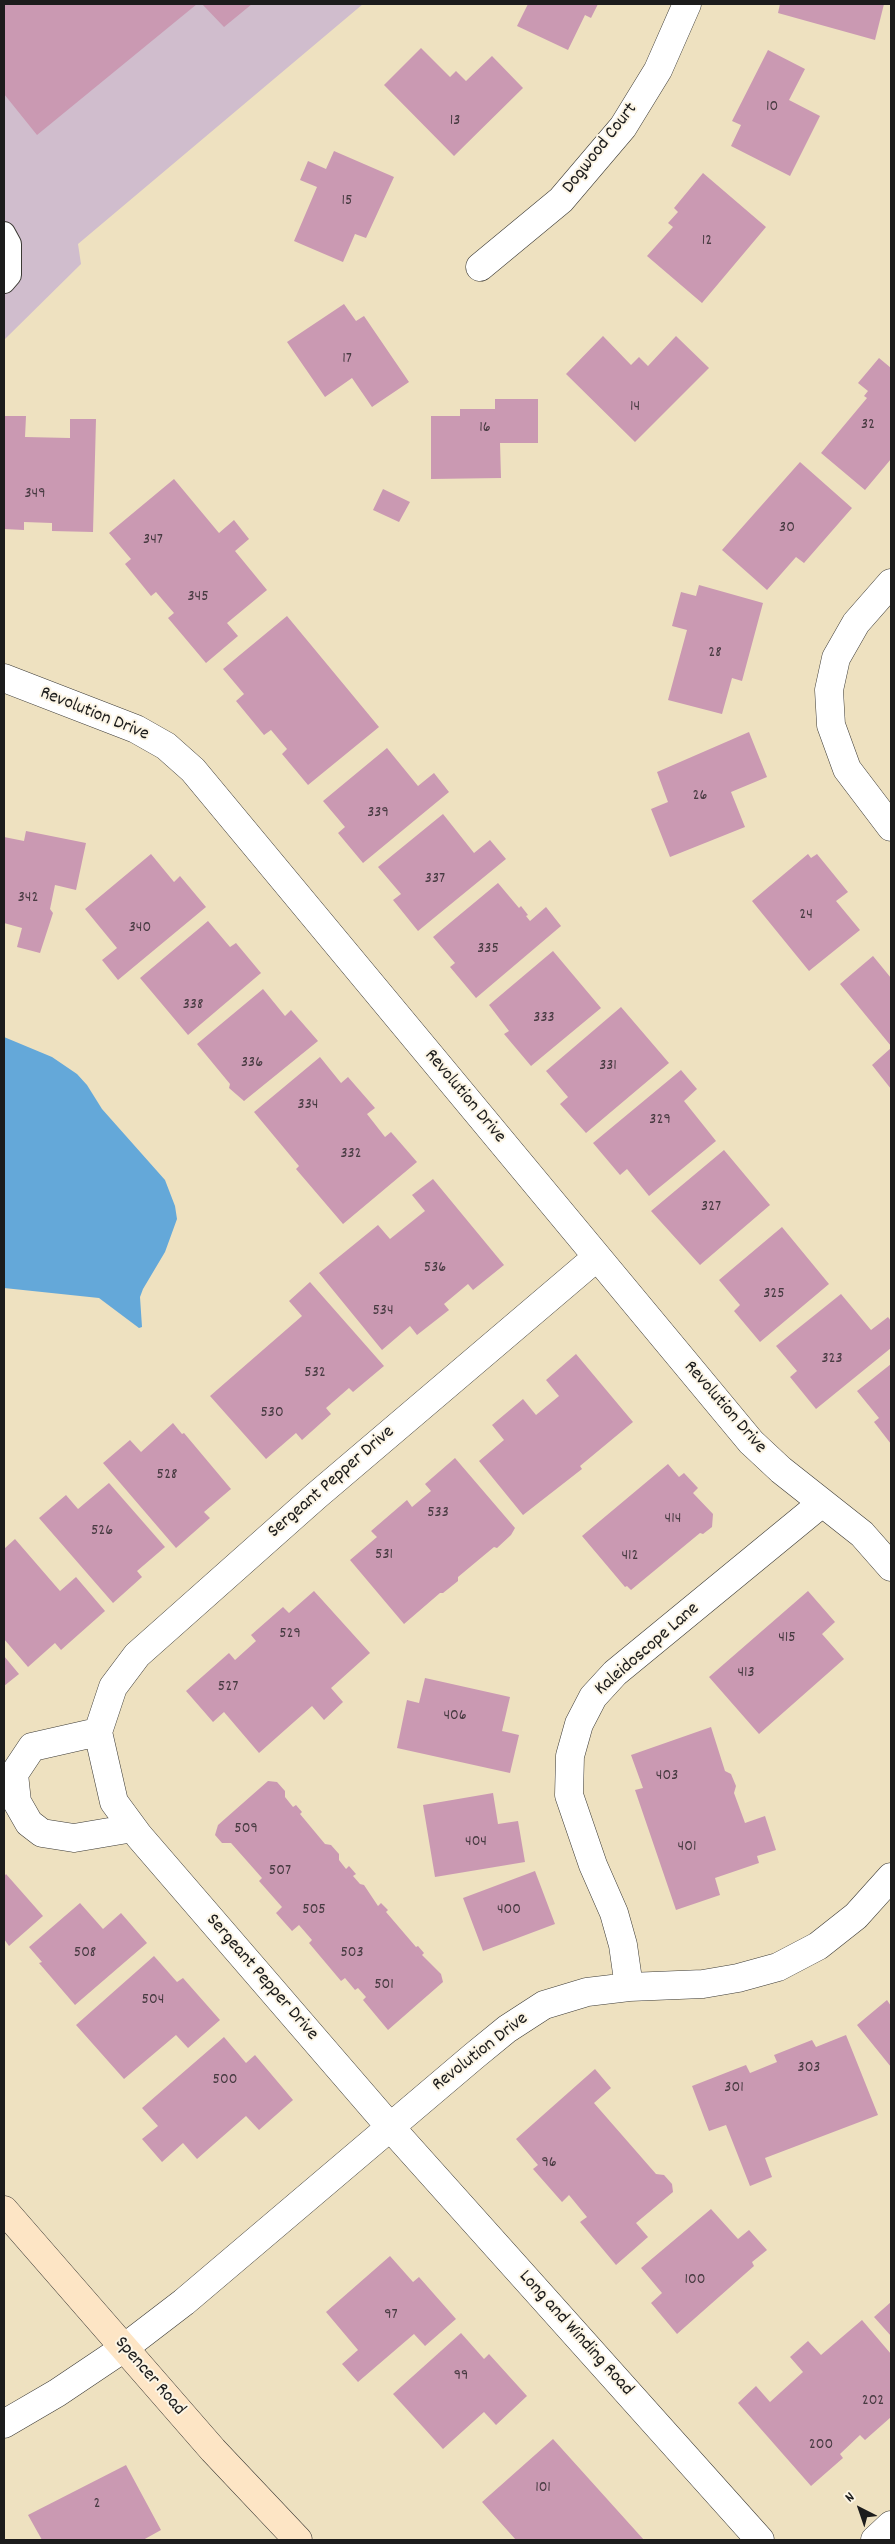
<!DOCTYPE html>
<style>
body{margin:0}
#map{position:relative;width:895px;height:2544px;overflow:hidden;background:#eee1c0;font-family:Dekko,sans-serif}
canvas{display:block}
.frame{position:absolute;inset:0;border:5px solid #1c1c1c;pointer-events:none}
.north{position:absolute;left:835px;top:2484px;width:50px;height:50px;-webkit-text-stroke:4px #fcf5e5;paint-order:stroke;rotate:319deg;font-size:14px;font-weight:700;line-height:20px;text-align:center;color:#1c1c1c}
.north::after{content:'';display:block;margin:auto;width:18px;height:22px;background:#1c1c1c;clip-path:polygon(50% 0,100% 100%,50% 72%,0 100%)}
</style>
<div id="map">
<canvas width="895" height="2544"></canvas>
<div class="frame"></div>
<div class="north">N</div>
</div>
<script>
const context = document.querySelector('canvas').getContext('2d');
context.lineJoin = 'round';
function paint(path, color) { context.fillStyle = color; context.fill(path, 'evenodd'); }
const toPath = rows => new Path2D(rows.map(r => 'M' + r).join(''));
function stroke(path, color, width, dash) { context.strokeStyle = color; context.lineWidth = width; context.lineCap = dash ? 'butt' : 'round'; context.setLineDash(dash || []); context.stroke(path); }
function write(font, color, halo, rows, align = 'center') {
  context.font = font + ' Dekko,sans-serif'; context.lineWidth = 4; context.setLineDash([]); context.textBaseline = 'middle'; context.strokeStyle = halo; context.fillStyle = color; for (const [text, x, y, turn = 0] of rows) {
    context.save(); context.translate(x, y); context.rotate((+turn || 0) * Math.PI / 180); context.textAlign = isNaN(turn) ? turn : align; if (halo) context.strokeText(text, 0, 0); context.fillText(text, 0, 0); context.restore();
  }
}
const industrial = toPath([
 [4,4,363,4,78,244,81,264,4,340]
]);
const water = toPath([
 [4,1037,52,1057,77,1074,87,1085,102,1109,165,1180,175,1206,177,1219,165,1252,143,1289,140,1297,142,1327,139,1328,99,1298,4,1288]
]);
const building = toPath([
 [4,4,197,4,37,135,4,94],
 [202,4,252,4,224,27],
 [528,4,598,4,591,18,585,15,568,50,517,26],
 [780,4,884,4,875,40,778,13],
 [421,48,450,77,456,71,466,81,492,56,523,88,454,156,384,85],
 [768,50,805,69,789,100,820,116,790,176,731,146,741,125,732,121],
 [334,151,394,177,366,238,355,234,343,262,294,241,317,187,300,180,308,161,326,169],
 [703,173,766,227,702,303,647,256,673,227,668,223,678,212,674,208],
 [344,304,356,321,364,316,409,382,372,407,352,378,325,397,287,342],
 [603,336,631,365,639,357,648,366,676,336,709,368,635,442,566,374],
 [879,358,891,368,891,459,865,490,821,453,867,398,864,396,868,391,858,383],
 [495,399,538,399,538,443,500,443,501,478,431,479,431,416,460,416,460,409,495,409],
 [4,416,26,416,25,437,70,438,70,419,96,419,93,532,52,531,52,523,24,522,24,530,4,529],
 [800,462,852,508,804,563,796,557,767,590,722,550],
 [174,479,219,533,234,520,249,539,235,551,267,590,227,623,238,636,206,663,168,618,174,613,156,592,151,596,125,564,131,559,109,533],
 [383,489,410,502,399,522,373,510],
 [699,585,763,603,742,681,732,678,722,714,668,700,687,630,672,626,681,592,696,596],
 [287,616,379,727,308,785,282,754,287,749,271,730,264,735,236,701,244,694,223,669],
 [749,732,767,777,731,792,745,827,670,857,651,809,668,802,657,772],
 [387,748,418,786,434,773,449,792,363,863,338,833,345,827,323,801],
 [443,814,474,853,490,840,506,859,418,931,393,900,401,894,378,867],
 [26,831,86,843,76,890,55,885,50,909,53,913,40,953,17,947,22,928,4,923,4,837,24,841],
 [151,854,174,882,180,876,206,907,118,980,102,960,117,948,85,909],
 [808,854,811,858,817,854,848,892,836,901,860,930,809,971,752,901],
 [498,883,519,908,521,906,528,915,526,916,530,921,546,907,561,926,476,998,450,967,455,963,433,937],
 [208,921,230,947,236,943,261,973,188,1035,140,978],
 [553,951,601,1008,531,1066,504,1034,509,1031,489,1005],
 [873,956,891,978,891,1046,840,984],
 [263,989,285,1016,291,1010,318,1041,244,1101,229,1088,230,1084,197,1044],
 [621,1007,669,1063,586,1133,560,1104,568,1097,546,1071],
 [891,1048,891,1089,872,1065],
 [320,1057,341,1083,348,1077,375,1108,367,1114,385,1137,391,1132,417,1162,343,1224,296,1169,299,1166,254,1112],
 [681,1070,697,1089,684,1101,716,1141,649,1196,627,1169,620,1175,593,1143],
 [724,1150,770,1205,700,1265,651,1211],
 [433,1179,504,1265,473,1290,468,1284,444,1304,449,1310,417,1335,410,1326,382,1350,319,1273,378,1225,390,1239,425,1211,412,1195],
 [782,1227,829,1284,760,1342,734,1311,740,1305,719,1280],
 [310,1282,384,1366,353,1392,349,1388,326,1408,331,1414,302,1440,296,1433,266,1459,210,1396,302,1316,289,1301],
 [841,1294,871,1330,888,1317,891,1321,891,1348,816,1409,790,1377,797,1371,776,1346],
 [576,1354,633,1422,580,1466,582,1469,523,1515,479,1461,504,1440,492,1425,523,1399,536,1415,559,1396,546,1380],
 [891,1364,891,1444,874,1422,879,1418,857,1391],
 [173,1423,182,1434,184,1433,231,1489,204,1512,210,1518,176,1548,103,1463,130,1440,141,1452],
 [455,1458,515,1528,511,1535,497,1548,494,1547,458,1577,458,1581,443,1593,440,1593,404,1624,350,1560,377,1537,371,1531,407,1500,412,1507,431,1491,425,1484],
 [668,1464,679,1477,684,1473,698,1488,693,1493,713,1514,712,1527,703,1534,700,1533,631,1590,627,1586,625,1587,582,1536],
 [109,1483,165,1547,137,1571,142,1577,113,1603,39,1518,66,1495,78,1509],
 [15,1539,60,1591,76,1577,105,1611,61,1650,55,1643,28,1667,4,1639,4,1549],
 [314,1591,370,1653,331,1688,343,1702,324,1720,312,1706,259,1753,224,1712,213,1722,186,1691,229,1653,235,1660,256,1641,251,1635,283,1607,289,1613],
 [808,1591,835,1622,822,1634,844,1659,759,1734,709,1677],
 [4,1656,19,1674,4,1686],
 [425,1678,510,1697,502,1731,519,1735,510,1773,397,1748,407,1700,419,1703],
 [711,1727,725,1771,731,1774,736,1786,734,1793,745,1823,765,1816,776,1850,757,1856,759,1863,715,1878,720,1895,676,1910,635,1790,643,1788,631,1755],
 [268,1781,277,1782,285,1791,285,1797,293,1807,296,1805,302,1812,300,1814,325,1844,331,1845,339,1854,339,1860,346,1869,349,1866,356,1874,353,1876,360,1884,364,1885,378,1906,381,1903,388,1910,386,1912,416,1947,418,1946,424,1953,422,1955,441,1974,443,1982,388,2030,363,2000,366,1997,358,1988,355,1990,345,1978,341,1981,309,1943,312,1940,299,1925,292,1931,276,1913,282,1907,259,1881,262,1878,231,1843,222,1843,215,1835,218,1825],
 [493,1793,498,1824,518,1821,525,1862,435,1877,423,1805],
 [535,1871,555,1924,483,1951,463,1898],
 [6,1874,43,1916,9,1946,4,1939,4,1877],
 [80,1903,103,1929,121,1913,147,1943,75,2005,39,1963,42,1962,29,1947],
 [154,1956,177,1982,183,1978,220,2020,188,2048,176,2035,124,2079,76,2025],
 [887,2000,891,2006,891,2067,857,2025],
 [846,2035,878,2115,765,2158,772,2177,750,2186,726,2125,709,2131,692,2086,746,2065,750,2073,777,2062,774,2055,812,2040,816,2047],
 [224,2037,246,2063,255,2055,293,2100,259,2130,246,2116,197,2159,183,2143,162,2162,142,2139,158,2126,142,2108],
 [595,2069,611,2088,594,2103,656,2174,664,2175,672,2184,673,2192,636,2223,648,2237,616,2265,580,2222,587,2217,569,2195,562,2202,533,2169,538,2165,516,2139],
 [711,2209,738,2239,749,2230,767,2250,752,2262,754,2266,677,2334,651,2303,662,2293,641,2268],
 [390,2256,413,2282,419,2277,456,2319,425,2346,414,2334,358,2382,342,2364,358,2350,326,2312],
 [891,2302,891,2336,874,2317],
 [862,2320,891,2354,891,2417,865,2440,860,2435,840,2454,843,2458,811,2486,738,2403,756,2386,770,2402,803,2372,790,2357,808,2341,821,2355],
 [461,2333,484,2359,489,2354,527,2396,496,2425,484,2412,443,2449,393,2394],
 [553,2439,644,2540,516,2540,482,2502],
 [126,2465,161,2530,143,2540,42,2540,28,2515]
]);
const lane = toPath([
 [4,233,10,244,10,275,4,282]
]);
const street = toPath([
 [480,267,561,200,623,127,658,70,687,4],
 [891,583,856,623,836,658,829,690,831,725,847,769,891,827],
 [4,678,136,729,166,746,193,770,751,1442,781,1470,862,1534,891,1567],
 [597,1257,316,1496,137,1655,113,1687,98,1732,114,1802,139,1836,391,2128,760,2540],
 [98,1732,32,1747,14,1774,17,1802,29,1823,42,1833,74,1838,133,1828],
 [629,1987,623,1945,614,1913,593,1865,569,1795,570,1756,579,1724,593,1697,615,1673,822,1503],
 [4,2424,57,2393,124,2348,184,2302,474,2056,507,2029,544,2005,587,1992,629,1987,703,1984,738,1978,778,1967,818,1946,856,1916,891,1877],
 [875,2540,891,2525]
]);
const secondary = toPath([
 [4,2210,213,2450,298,2540]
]);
const numberNames = [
 ["10",772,108],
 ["13",455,122],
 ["15",347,202],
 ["12",707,242],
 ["17",347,360],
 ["14",635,408],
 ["32",868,426],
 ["16",485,429],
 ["349",35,495],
 ["30",787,529],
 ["347",153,541],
 ["345",198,598],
 ["28",715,654],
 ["26",700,797],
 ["339",378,814],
 ["337",435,880],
 ["342",28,899],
 ["24",806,916],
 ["340",140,929],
 ["335",488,950],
 ["338",193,1006],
 ["333",544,1019],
 ["336",252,1064],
 ["331",608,1067],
 ["334",308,1106],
 ["329",660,1121],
 ["332",351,1155],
 ["327",711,1208],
 ["536",435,1269],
 ["325",774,1295],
 ["534",383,1312],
 ["323",832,1360],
 ["532",315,1374],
 ["530",272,1414],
 ["528",167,1476],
 ["533",438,1514],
 ["414",673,1520],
 ["526",102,1532],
 ["531",384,1556],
 ["412",630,1557],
 ["529",290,1635],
 ["415",787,1639],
 ["413",746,1674],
 ["527",228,1688],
 ["406",455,1717],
 ["403",667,1777],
 ["509",246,1830],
 ["404",476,1843],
 ["401",687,1848],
 ["507",280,1872],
 ["505",314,1911],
 ["400",509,1911],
 ["508",85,1954],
 ["503",352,1954],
 ["501",384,1986],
 ["504",153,2001],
 ["303",809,2069],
 ["500",225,2081],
 ["301",734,2089],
 ["96",549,2164],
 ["100",695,2281],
 ["97",391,2316],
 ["99",461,2377],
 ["202",873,2402],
 ["200",821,2446],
 ["101",543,2489],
 ["2",97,2505]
];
const streetNames = [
 ["Dogwood Court",601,149,-52],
 ["Revolution Drive",94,715,22],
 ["Revolution Drive",464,1097,50],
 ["Revolution Drive",724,1408,49],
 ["Sergeant Pepper Drive",332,1483,-41],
 ["Kaleidoscope Lane",648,1650,-41],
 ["Sergeant Pepper Drive",261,1978,49],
 ["Revolution Drive",481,2053,-38],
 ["Long and Winding Road",575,2334,48],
 ["Spencer Road",149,2377,49]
];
paint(industrial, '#d0bdcd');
paint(water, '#64a8d9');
paint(building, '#ca99b2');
stroke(lane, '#3c3a35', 24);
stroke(street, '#3c3a35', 29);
stroke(secondary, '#3c3a35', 29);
stroke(lane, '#fff', 22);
stroke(street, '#fff', 28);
stroke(secondary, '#fde5c5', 28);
write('16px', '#483b42', null, numberNames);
write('19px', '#1c1c1c', '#fcf5e5', streetNames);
</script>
